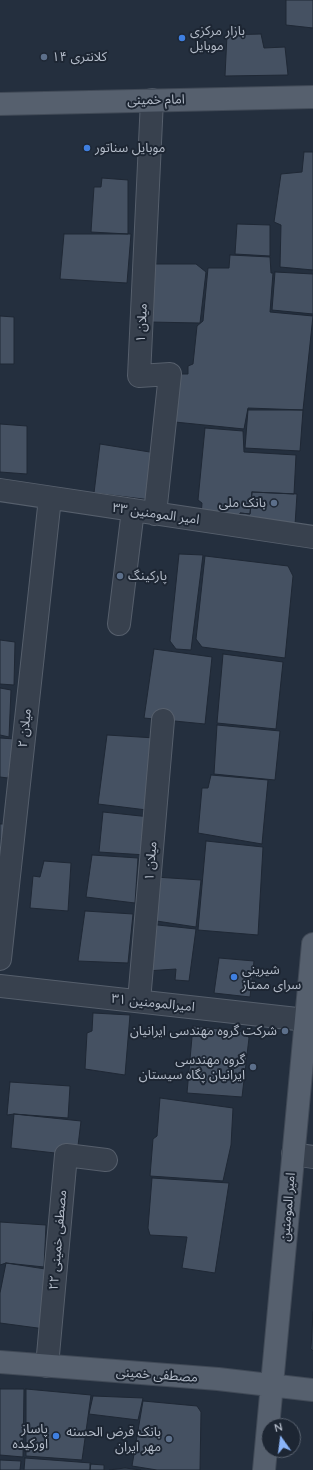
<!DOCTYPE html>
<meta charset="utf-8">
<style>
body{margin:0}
#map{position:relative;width:313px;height:1470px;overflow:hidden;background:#242f3e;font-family:Quicksand,sans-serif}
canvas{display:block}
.north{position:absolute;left:261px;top:1418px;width:40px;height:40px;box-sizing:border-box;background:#1d2633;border:1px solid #59626f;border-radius:50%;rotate:346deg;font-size:11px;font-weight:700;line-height:16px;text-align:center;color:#b4bcc9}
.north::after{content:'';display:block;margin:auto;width:14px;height:18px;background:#8ab4f8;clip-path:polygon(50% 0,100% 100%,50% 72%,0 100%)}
</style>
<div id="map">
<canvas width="313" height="1470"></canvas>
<div class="north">N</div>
</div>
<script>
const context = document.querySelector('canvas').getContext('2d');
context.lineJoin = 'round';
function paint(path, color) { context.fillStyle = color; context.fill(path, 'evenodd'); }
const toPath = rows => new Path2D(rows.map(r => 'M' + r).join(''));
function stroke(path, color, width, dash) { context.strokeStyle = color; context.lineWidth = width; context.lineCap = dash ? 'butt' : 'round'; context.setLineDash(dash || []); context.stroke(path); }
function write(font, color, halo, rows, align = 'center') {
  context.font = font + ' Quicksand,"Noto Sans Arabic",sans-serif'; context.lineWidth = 4; context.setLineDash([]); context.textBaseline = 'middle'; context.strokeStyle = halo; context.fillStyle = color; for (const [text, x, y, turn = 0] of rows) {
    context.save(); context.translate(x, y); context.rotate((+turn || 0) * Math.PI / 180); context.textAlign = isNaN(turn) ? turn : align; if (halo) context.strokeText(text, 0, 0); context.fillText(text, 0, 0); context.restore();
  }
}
const building = toPath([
 [286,0,313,0,313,28,286,25,286,0],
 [261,34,264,48,285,47,288,75,225,76,227,35,261,34],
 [304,152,313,152,313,270,280,267,281,225,274,222,281,174,302,172,304,152],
 [102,178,128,180,128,234,91,232,94,187,101,187,102,178],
 [237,224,270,225,270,256,235,254,237,224],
 [64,234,131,234,127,283,60,279,64,234],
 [230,255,270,257,271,273,273,273,270,312,313,316,303,410,248,408,244,429,165,421,170,374,188,374,188,366,193,364,197,326,203,321,208,268,229,268,230,255],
 [152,264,196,264,206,272,200,323,149,322,152,264],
 [275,272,313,274,313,314,272,310,275,272],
 [0,316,14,317,14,364,0,364,0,316],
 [248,410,303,410,300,451,245,448,248,410],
 [0,424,27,426,27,474,0,472,0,424],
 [205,428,243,431,244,452,296,455,294,494,252,492,250,514,240,513,239,523,201,517,202,503,198,500,205,428],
 [100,444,156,453,151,500,94,493,100,444],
 [252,492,297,494,295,525,239,523,240,513,250,514,252,492],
 [179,554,203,555,191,650,176,649,170,641,179,554],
 [205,556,288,566,293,576,285,658,202,647,196,639,205,556],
 [0,640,15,642,14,685,0,684,0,640],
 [154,649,212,657,205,724,144,718,154,649],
 [223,654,283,662,276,729,217,723,223,654],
 [0,688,11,690,9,737,0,735,0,688],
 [217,725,280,731,275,780,214,774,217,725],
 [107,735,155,738,147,810,98,804,107,735],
 [0,738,15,739,8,778,0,777,0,738],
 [211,775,268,780,262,844,198,833,202,788,208,788,211,775],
 [103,812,150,817,146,855,99,852,103,812],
 [0,824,8,824,0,904,0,824],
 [206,841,263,847,258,935,198,930,206,841],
 [92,855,138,858,135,903,86,897,92,855],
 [44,861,71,863,68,911,30,908,33,876,40,877,44,861],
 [155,877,201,880,196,927,150,920,155,877],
 [85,911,133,914,128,963,78,961,85,911],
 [148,924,196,929,189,981,175,980,176,969,146,971,148,924],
 [219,958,254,961,250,997,214,993,219,958],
 [93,1013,130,1015,125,1075,85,1069,87,1033,92,1031,93,1013],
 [193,1026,246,1032,249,1038,242,1097,187,1093,193,1026],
 [10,1082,70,1086,68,1118,14,1114,7,1115,10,1082],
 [160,1098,233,1108,231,1145,223,1181,150,1176,153,1139,157,1136,160,1098],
 [14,1114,81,1121,77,1154,64,1154,11,1148,14,1114],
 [152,1178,229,1183,215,1273,182,1268,187,1237,150,1235,148,1228,152,1178],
 [0,1222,46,1225,44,1267,6,1263,0,1265,0,1222],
 [6,1263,52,1270,45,1329,0,1323,0,1293,6,1263],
 [313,1312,313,1351,311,1349,313,1312],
 [0,1389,24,1389,23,1457,0,1455,0,1389],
 [26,1389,91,1395,82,1460,26,1456,26,1389],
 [93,1396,143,1398,138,1420,89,1414,93,1396],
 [143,1401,197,1406,201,1412,200,1470,157,1470,132,1466,143,1401],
 [25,1458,91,1463,90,1470,24,1470,25,1458],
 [0,1460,21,1461,20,1470,0,1470,0,1460],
 [90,1464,104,1465,104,1470,90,1470,90,1464],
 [125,1468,141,1470,109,1470,125,1468]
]);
const minor = toPath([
 [152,100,139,376,170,374,155,514],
 [0,490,313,537],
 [119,624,133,510],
 [0,959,50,498],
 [0,986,306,1020],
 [139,1001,163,720],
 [293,1154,313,1157],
 [47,1366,66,1155,106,1160]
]);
const major = toPath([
 [0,104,313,97],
 [0,1362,218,1379,313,1390],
 [264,1470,313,944]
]);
const markers = [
 [182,38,4,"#3f7fe0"],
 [44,57,4,"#5c6f8a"],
 [87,148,4,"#3f7fe0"],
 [274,503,4,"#5c6f8a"],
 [120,576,4,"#5c6f8a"],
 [234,977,4,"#3f7fe0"],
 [285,1031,4,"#5c6f8a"],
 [253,1067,4,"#5c6f8a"],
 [56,1436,4,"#3f7fe0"],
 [169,1439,4,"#5c6f8a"]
];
const poiNames = [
 ["بازار مرکزی",190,31],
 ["موبایل",190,46],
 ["کلانتری ۱۴",52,57],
 ["موبایل سناتور",95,148],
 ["بانک ملی",266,503,"right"],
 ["پارکینگ",128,576],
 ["شیرینی",242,970],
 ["سرای ممتاز",242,985],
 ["شرکت گروه مهندسی ایرانیان",277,1031,"right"],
 ["گروه مهندسی",245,1060,"right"],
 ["ایرانیان پگاه سیستان",245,1075,"right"],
 ["پاساز",48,1429,"right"],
 ["اورکیده",48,1444,"right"],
 ["بانک قرض الحسنه",161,1432,"right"],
 ["مهر ایران",161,1447,"right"]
];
const streetNames = [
 ["امام خمینی",156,100,-1],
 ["میلان ۱",142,323,-87],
 ["امیر المومنین ۳۳",156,514,8],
 ["میلان ۲",25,728,-84],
 ["میلان ۱",151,861,-85],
 ["امیرالمومنین ۳۱",153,1003,6],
 ["امیر المومنین",288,1207,-85],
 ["مصطفی خمینی ۲۲",58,1240,-85],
 ["مصطفی خمینی",157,1375,4]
];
paint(building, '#455162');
stroke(building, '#1f2835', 1);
stroke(minor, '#565f6c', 24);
stroke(major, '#414a57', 24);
stroke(minor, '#38414e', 22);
stroke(major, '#56606e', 22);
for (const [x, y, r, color] of markers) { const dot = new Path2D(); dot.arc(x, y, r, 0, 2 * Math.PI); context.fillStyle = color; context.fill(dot); stroke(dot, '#1d2633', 1.5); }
write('13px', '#b4bcc9', '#1d2633', poiNames, 'left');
write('13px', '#b4bcc9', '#1d2633', streetNames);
</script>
